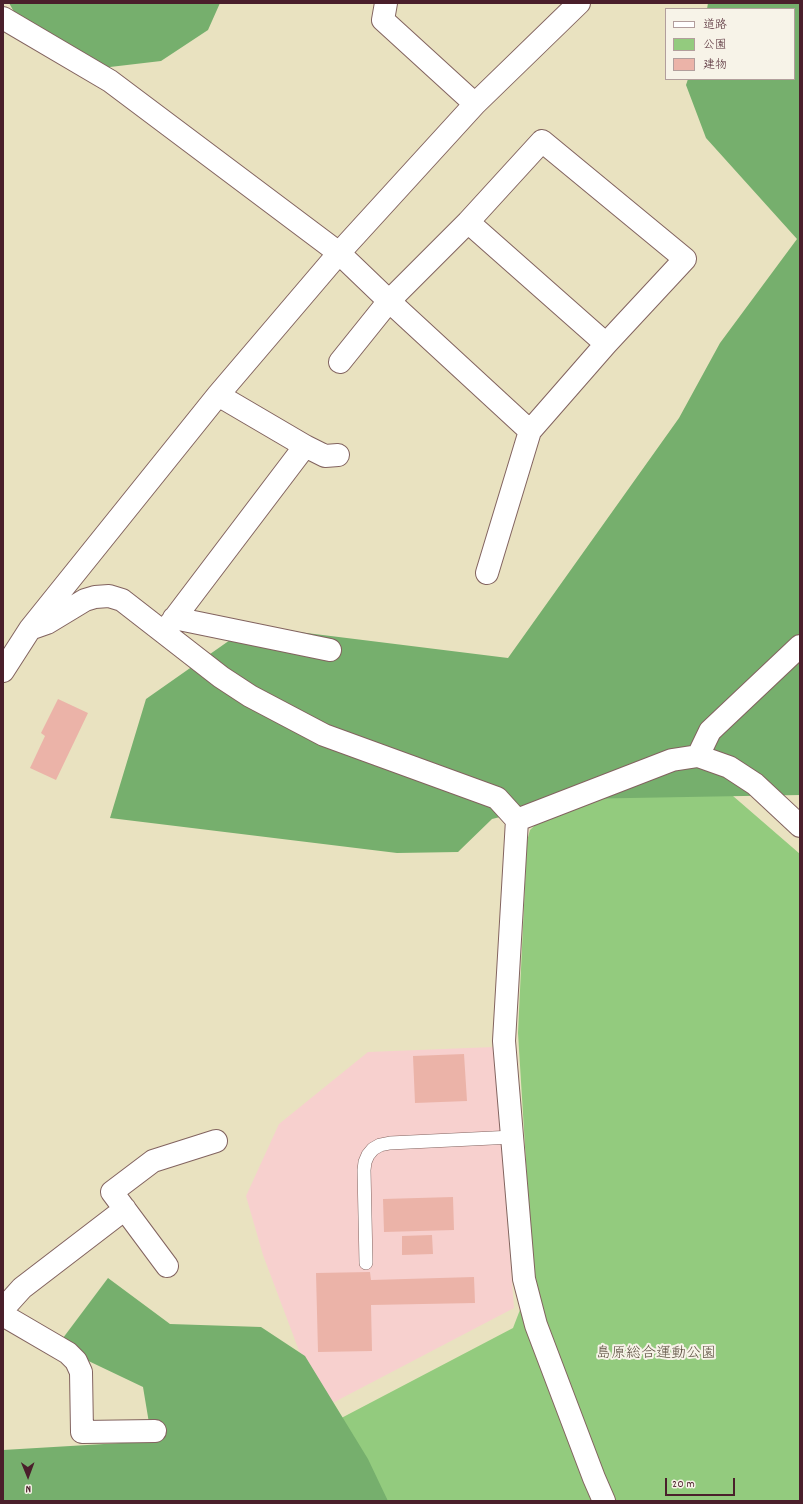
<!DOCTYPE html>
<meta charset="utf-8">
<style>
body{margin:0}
#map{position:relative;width:803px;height:1504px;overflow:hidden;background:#e9e2c0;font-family:Dekko,"Klee One",sans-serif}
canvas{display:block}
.frame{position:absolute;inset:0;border:4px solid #4a1f2b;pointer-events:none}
.legend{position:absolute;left:665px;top:8px;width:130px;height:72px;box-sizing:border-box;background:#f7f3e8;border:1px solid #b29e9c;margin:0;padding:5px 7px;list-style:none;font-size:12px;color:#4a1f2b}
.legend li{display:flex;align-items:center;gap:8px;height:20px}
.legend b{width:20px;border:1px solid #b29e9c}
.north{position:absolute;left:8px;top:1456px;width:40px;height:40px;-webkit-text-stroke:3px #f7f3e8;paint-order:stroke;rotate:179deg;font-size:11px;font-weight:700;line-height:16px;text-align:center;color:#4a1f2b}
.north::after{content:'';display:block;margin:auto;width:14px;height:18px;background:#4a1f2b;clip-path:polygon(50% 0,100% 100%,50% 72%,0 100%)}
.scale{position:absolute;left:665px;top:1478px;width:70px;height:18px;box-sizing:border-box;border:2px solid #4a1f2b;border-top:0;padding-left:5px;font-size:12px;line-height:14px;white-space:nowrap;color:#4a1f2b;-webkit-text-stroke:3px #f7f3e8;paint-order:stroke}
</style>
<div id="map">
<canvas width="803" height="1504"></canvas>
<div class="frame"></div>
<ul class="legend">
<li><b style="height:5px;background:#fff"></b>道路</li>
<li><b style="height:11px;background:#93cb7e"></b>公園</li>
<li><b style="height:11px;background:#ebb3a8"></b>建物</li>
</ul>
<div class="north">N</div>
<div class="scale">20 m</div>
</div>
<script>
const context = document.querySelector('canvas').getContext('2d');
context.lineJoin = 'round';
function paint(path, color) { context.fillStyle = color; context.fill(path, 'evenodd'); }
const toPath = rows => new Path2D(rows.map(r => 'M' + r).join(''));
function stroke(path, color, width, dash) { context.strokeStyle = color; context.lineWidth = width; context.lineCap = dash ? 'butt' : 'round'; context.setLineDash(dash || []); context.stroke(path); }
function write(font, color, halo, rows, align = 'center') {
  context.font = font + ' Dekko,"Klee One",sans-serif'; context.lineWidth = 4; context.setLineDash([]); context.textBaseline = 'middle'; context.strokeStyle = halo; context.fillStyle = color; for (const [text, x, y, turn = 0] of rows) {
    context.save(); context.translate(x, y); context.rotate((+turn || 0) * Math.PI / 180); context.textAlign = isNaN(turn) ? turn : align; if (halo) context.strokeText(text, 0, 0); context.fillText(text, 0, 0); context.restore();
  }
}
const built = toPath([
 [494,1047,514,1308,321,1409,263,1255,246,1196,279,1124,368,1052]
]);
const green = toPath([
 [679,765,718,783,800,854,800,1501,366,1501,328,1425,513,1328,533,1276,518,1033,527,841,530,830,539,821]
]);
const forest = toPath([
 [9,3,220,3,208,30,161,61,110,67,69,67,22,26],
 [708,3,800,3,800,795,573,799,492,819,458,852,397,853,110,818,146,699,250,626,508,658,679,418,720,343,797,239,706,138,686,85,688,79,794,79,794,9,707,9],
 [108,1278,170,1324,261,1327,305,1356,368,1459,388,1501,3,1501,3,1450,121,1443,149,1423,143,1387,57,1346]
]);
const building = toPath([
 [58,699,88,713,56,780,30,768,45,736,41,733],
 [464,1054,467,1101,415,1103,413,1056],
 [453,1197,454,1230,384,1232,383,1199],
 [432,1235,433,1254,402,1255,402,1236],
 [370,1272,371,1280,474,1277,475,1303,371,1305,372,1351,318,1352,316,1273]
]);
const lane = toPath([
 [366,1263,364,1170,365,1162,368,1155,373,1149,380,1145,390,1143,513,1137]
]);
const street = toPath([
 [386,3,383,20,475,104],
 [3,18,110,81,339,253,389,301,468,222,542,141,685,259,606,344,530,431,487,573],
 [468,222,606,344],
 [340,362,389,301,530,431],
 [305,446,325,456,338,455],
 [174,618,330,650],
 [30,629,47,623,85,600,95,597,109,596,122,600,221,677,250,696,324,735,497,798,517,820,504,1041,524,1279,536,1325,594,1478,604,1501],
 [164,632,305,446,218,395],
 [3,671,30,629,218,395,339,253,475,104,579,3],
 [698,756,710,731,800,646],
 [517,820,672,760,698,756,729,767,755,784,800,826],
 [167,1266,112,1192,153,1161,216,1141],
 [3,1309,22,1288,125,1209],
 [3,1315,68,1353,76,1361,81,1372,82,1432,155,1431]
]);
const parkNames = [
 ["島原総合運動公園",656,1355]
];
paint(built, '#f7d0ce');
paint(green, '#93cb7e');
paint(forest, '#76af6d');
paint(building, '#ebb3a8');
stroke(lane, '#82635f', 14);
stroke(street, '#82635f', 24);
stroke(lane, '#fff', 13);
stroke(street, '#fff', 22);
write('15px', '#605344', '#f7f3e8', parkNames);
</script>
